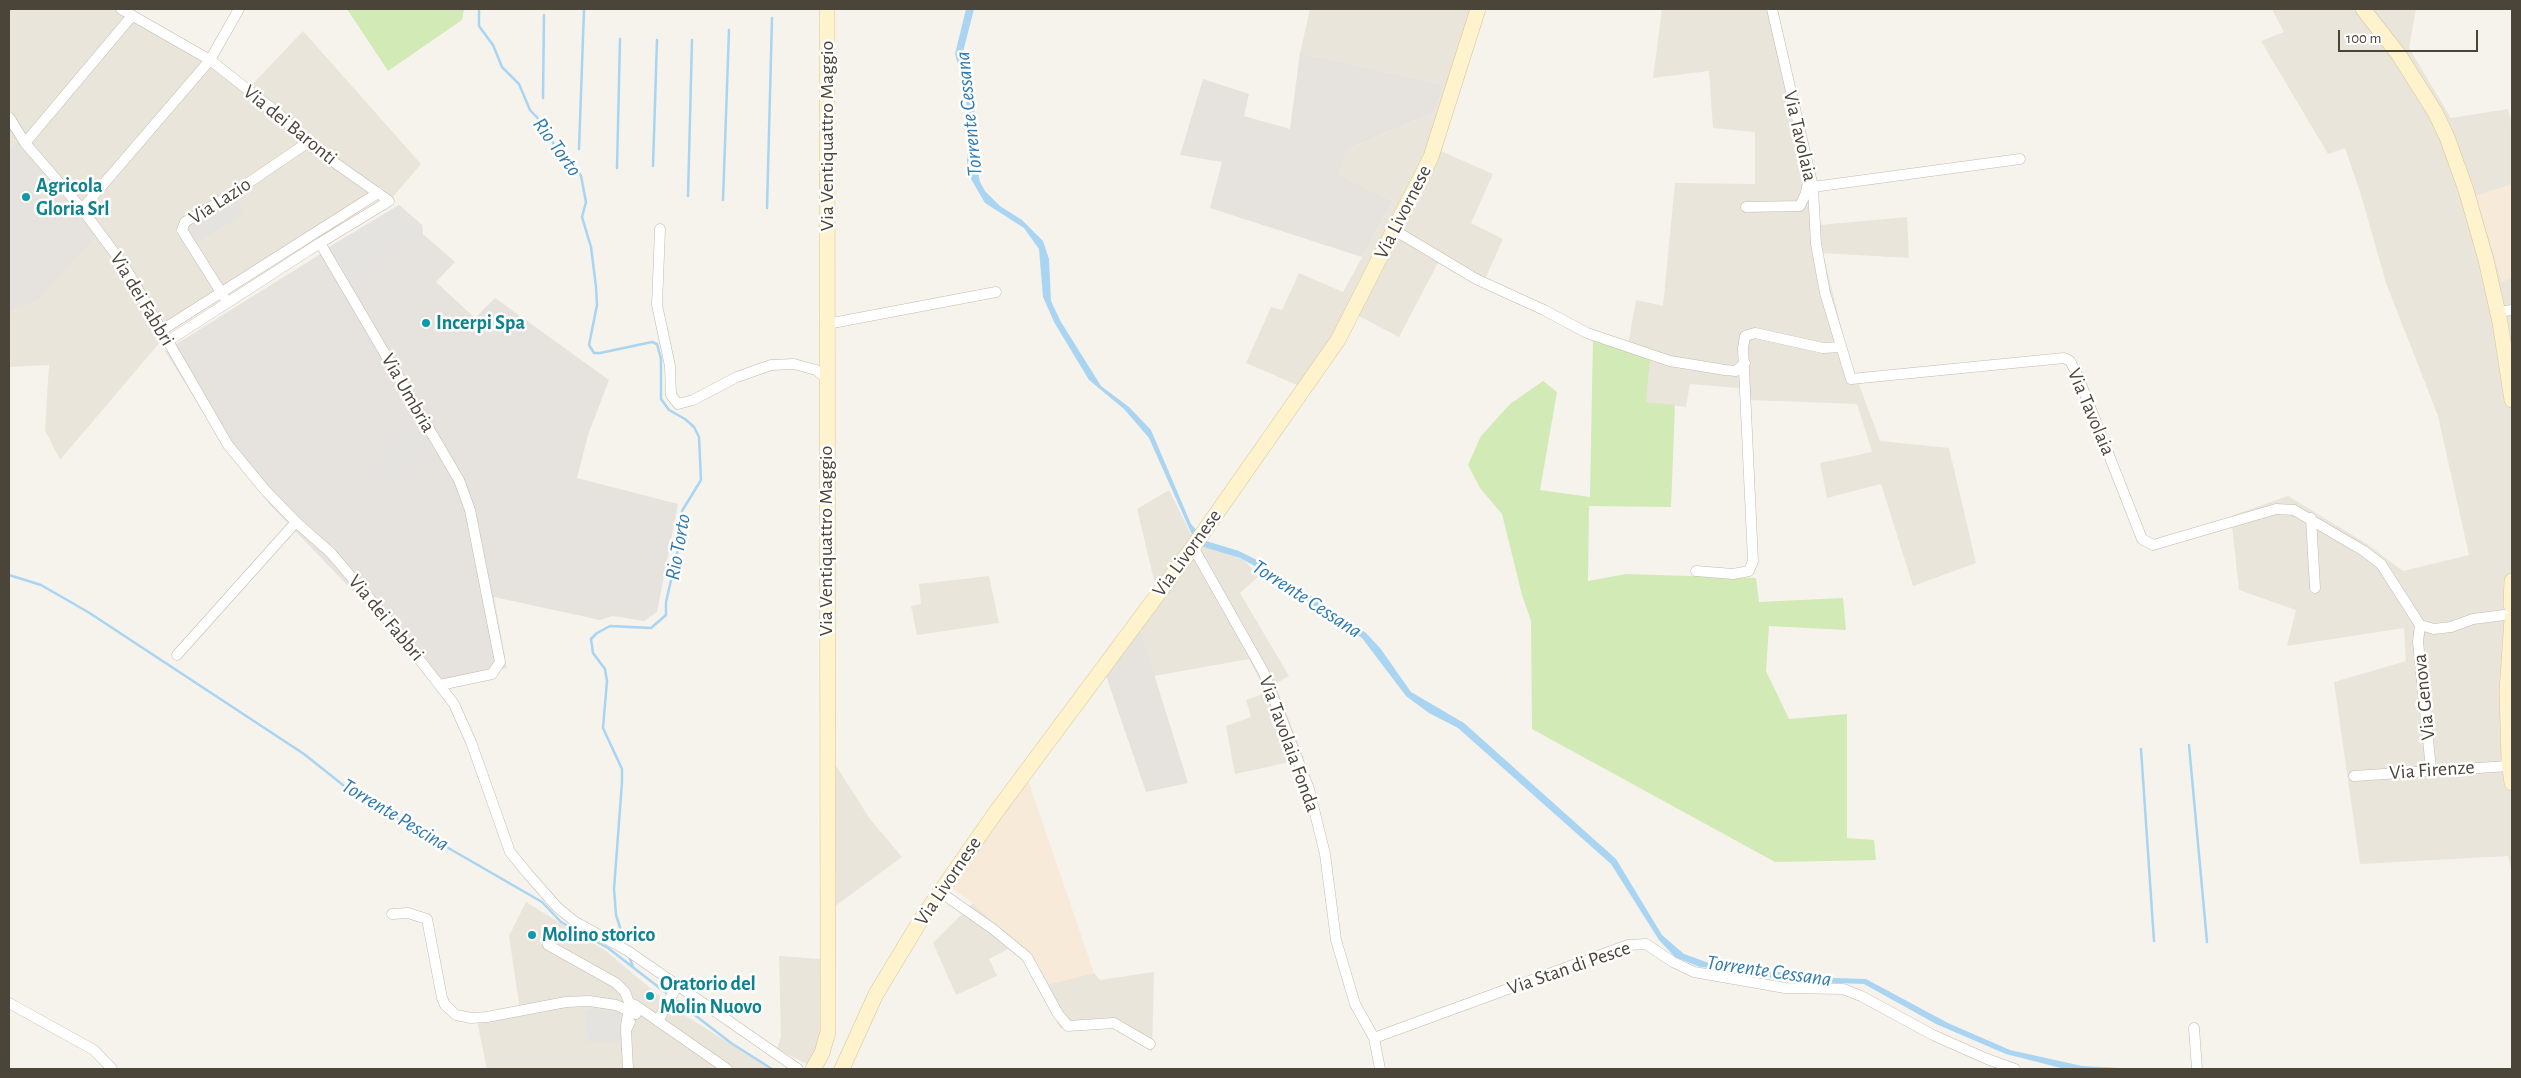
<!DOCTYPE html>
<style>
body{margin:0}
#map{position:relative;width:2521px;height:1078px;overflow:hidden;background:#f6f3ec;font-family:"Alegreya Sans",sans-serif}
canvas{display:block}
.frame{position:absolute;inset:0;border:10px solid #4b4439;pointer-events:none}
.scale{position:absolute;left:2338px;top:30px;width:140px;height:22px;box-sizing:border-box;border:2px solid #4b4439;border-top:0;padding-left:6px;font-size:15px;line-height:18px;white-space:nowrap;color:#4b4439;-webkit-text-stroke:4px #fff;paint-order:stroke}
</style>
<div id="map">
<canvas width="2521" height="1078"></canvas>
<div class="frame"></div>
<div class="scale">100 m</div>
</div>
<script>
const context = document.querySelector('canvas').getContext('2d');
context.lineJoin = 'round';
function paint(path, color) { context.fillStyle = color; context.fill(path, 'evenodd'); }
const toPath = rows => new Path2D(rows.map(r => 'M' + r).join(''));
function stroke(path, color, width, dash) { context.strokeStyle = color; context.lineWidth = width; context.lineCap = dash ? 'butt' : 'round'; context.setLineDash(dash || []); context.stroke(path); }
function write(font, color, halo, rows, align = 'center') {
  context.font = font + ' "Alegreya Sans",sans-serif'; context.lineWidth = 5; context.setLineDash([]); context.textBaseline = 'middle'; context.strokeStyle = halo; context.fillStyle = color; for (const [text, x, y, turn = 0] of rows) {
    context.save(); context.translate(x, y); context.rotate((+turn || 0) * Math.PI / 180); context.textAlign = isNaN(turn) ? turn : align; if (halo) context.strokeText(text, 0, 0); context.fillText(text, 0, 0); context.restore();
  }
}
const residential = toPath([
 [9,9,119,9,249,88,303,31,421,164,392,198,380,187,168,324,161,341,60,460,45,430,49,365,9,367,9,313,38,300,16,143,9,152],
 [1310,9,1486,9,1441,151,1493,174,1471,223,1503,239,1482,286,1438,263,1399,337,1357,315,1311,391,1246,363,1271,307,1282,310,1299,273,1343,292,1393,201,1337,175,1346,150,1435,112,1444,85,1300,53],
 [1662,9,1777,9,1812,172,1820,225,1907,217,1909,258,1823,253,1848,355,1880,441,1949,448,1976,563,1913,586,1881,484,1827,498,1820,463,1872,452,1857,404,1749,400,1749,389,1690,384,1686,407,1645,402,1650,360,1627,351,1636,300,1663,306,1675,183,1755,184,1755,132,1713,128,1709,71,1653,78],
 [2272,9,2416,9,2409,48,2451,118,2508,109,2512,125,2512,184,2477,196,2502,281,2512,278,2512,873,2508,856,2360,864,2334,682,2406,661,2404,628,2287,646,2296,610,2239,590,2231,516,2288,496,2367,544,2403,571,2469,555,2438,416,2386,283,2361,195,2345,148,2328,154,2261,41,2284,32],
 [1169,490,1191,534,1204,546,1244,560,1259,576,1240,593,1289,676,1275,684,1304,759,1235,774,1226,726,1251,717,1246,700,1266,693,1249,659,1154,676,1140,629,1159,601,1137,509],
 [989,576,999,623,917,635,911,606,921,604,919,584],
 [831,758,870,819,902,857,834,907],
 [526,902,606,951,675,1009,770,1069,487,1069,476,1016,520,1010,509,936],
 [973,903,1035,961,1049,984,1094,973,1100,980,1154,972,1152,1052,1113,1026,1060,1028,1025,960,1008,949,989,959,997,976,956,995,933,943],
 [779,956,821,959,821,1041,807,1064,777,1049,781,1037]
]);
const commercial = toPath([
 [2512,184,2512,278,2502,282,2476,196],
 [1028,780,1094,973,1049,984,1035,961,973,903,951,888]
]);
const industrial = toPath([
 [1300,53,1444,85,1435,112,1346,150,1338,175,1393,201,1362,257,1210,208,1222,162,1180,155,1203,79,1249,94,1244,116,1290,129],
 [16,142,96,235,38,300,9,313,9,152],
 [399,205,422,225,423,234,455,262,436,282,475,318,495,298,609,380,588,435,577,478,678,504,657,612,644,621,612,616,600,620,494,597,507,668,434,683,377,616,271,506,228,452,165,351],
 [1140,629,1188,783,1146,792,1105,673]
]);
const green = toPath([
 [347,9,464,9,462,20,388,71],
 [1593,338,1650,360,1646,402,1675,405,1671,507,1589,506,1588,581,1626,574,1756,578,1759,602,1843,598,1846,630,1769,626,1766,671,1789,719,1847,714,1847,838,1874,840,1876,860,1775,862,1532,729,1531,621,1522,595,1502,514,1480,488,1468,465,1481,436,1510,404,1543,381,1557,392,1540,490,1590,497]
]);
const parking = toPath([
 [235,197,245,213,196,243,186,228],
 [399,205,422,225,423,233,347,289,324,250],
 [411,421,435,461,383,494,363,464,389,448,383,439],
 [593,1009,620,1013,623,1041,588,1042,585,1011]
]);
const water = toPath([
 [966,9,974,9,962,56,971,84,976,124,976,162,980,182,985,191,1000,206,1022,220,1043,241,1049,259,1051,301,1061,322,1101,386,1129,407,1151,430,1191,524,1206,541,1239,551,1257,560,1365,632,1380,648,1411,692,1464,723,1616,859,1662,935,1684,954,1709,963,1744,965,1803,977,1866,979,1948,1023,2010,1050,2082,1066,2138,1069,2065,1069,2006,1054,1936,1024,1864,984,1786,981,1739,970,1700,967,1675,957,1659,940,1611,864,1458,728,1429,713,1406,696,1362,638,1253,565,1240,558,1204,547,1194,539,1149,438,1124,409,1089,380,1054,322,1043,297,1039,249,1024,228,985,203,971,179,967,161,969,125,964,84,955,54]
]);
const stream = toPath([
 [479,9,479,26,493,45,502,67,519,84,530,110,545,126,558,153,576,167,581,176,586,202,582,217,591,247,596,287,597,305,589,345,594,353,600,353,652,342,657,344,661,359,661,399,669,410,685,419,694,427,699,437,701,480,682,511,680,541,666,602,666,615,651,628,610,626,597,633,591,639,593,653,605,669,607,681,603,728,622,769,622,782,614,889,616,915,626,946],
 [543,98,544,15],
 [579,149,584,10],
 [653,166,657,40],
 [617,168,620,39],
 [688,196,692,40],
 [723,200,729,30],
 [767,208,772,18],
 [9,575,41,585,88,612,304,754,353,793,542,902,561,922,608,948,670,996],
 [2189,745,2207,942],
 [2141,749,2154,941],
 [629,956,633,967],
 [674,999,731,1043,772,1069]
]);
const street = toPath([
 [121,9,210,60,279,114,307,143,389,201,320,243],
 [1772,9,1813,187,1816,244,1825,293,1851,379,2064,358,2070,361,2077,374,2142,539,2153,545,2276,509,2294,510,2364,551,2381,564,2420,625,2434,629,2451,627,2473,619,2512,614],
 [9,117,25,143,82,209,125,267,228,445,265,490,296,522,331,553,402,637,454,704,471,742,510,852,528,874,557,907,574,921,628,951,798,1069],
 [25,143,131,17],
 [1813,187,2020,159],
 [1746,207,1800,206,1806,193,1808,181],
 [82,209,210,60,239,9],
 [660,229,657,305,670,366,671,395,678,404,693,400,737,377,771,365,794,364,816,370,826,378],
 [1394,230,1476,279,1544,310,1587,333,1670,361,1725,370,1736,371,1745,363],
 [224,297,182,230,185,222,232,194,307,143],
 [2497,312,2512,310],
 [827,324,996,292],
 [162,330,378,193],
 [168,341,320,243,459,480,470,510,500,662,492,674,440,685],
 [2311,518,2315,588],
 [1193,547,1263,671,1309,789,1325,854,1336,940,1355,1004,1374,1038,1380,1069],
 [1696,571,1733,574,1749,571,1753,561,1743,348,1745,336,1755,333,1823,348,1841,347],
 [2420,625,2418,642,2431,769],
 [177,655,296,522],
 [2354,776,2509,766],
 [940,892,993,929,1027,957,1058,1014,1068,1026,1114,1023,1150,1044],
 [392,914,408,913,427,919,442,998,445,1005,456,1015,471,1018,487,1017,566,1002,589,1001,616,1005,636,1014],
 [548,945,616,983,625,992,630,1005],
 [9,1003,94,1050,112,1069],
 [658,1021,677,986],
 [626,1026,629,1007,632,1004,635,1005,727,1069],
 [2194,1028,2197,1069],
 [1374,1038,1628,945,1646,944,1673,962,1694,972,1785,988,1843,989,1861,996,1933,1035,1987,1059,2015,1069],
 [628,1069,626,1030,630,1022]
]);
const secondary = toPath([
 [2363,9,2399,55,2435,112,2447,137,2466,190,2486,260,2500,322,2512,400],
 [2511,605,2512,581],
 [2512,619,2507,691,2509,761,2512,783],
 [813,1069,822,1053,828,1032,827,9],
 [842,1069,876,994,922,918,996,812,1193,547,1338,340,1431,157,1478,9]
]);
const markers = [
 [26,197,5,"#0f9aa8"],
 [426,323,5,"#0f9aa8"],
 [532,935,5,"#0f9aa8"],
 [650,996,5,"#0f9aa8"]
];
const streetNames = [
 ["Via dei Baronti",290,125,39],
 ["Via Ventiquattro Maggio",827,136,-90],
 ["Via Tavolaia",1800,136,77],
 ["Via Lazio",220,201,-33],
 ["Via Livornese",1403,212,-63],
 ["Via dei Fabbri",142,299,59],
 ["Via Umbria",408,393,60],
 ["Via Tavolaia",2091,412,67],
 ["Via Ventiquattro Maggio",826,541,-90],
 ["Via Livornese",1187,553,-54],
 ["Via dei Fabbri",386,618,50],
 ["Via Genova",2424,697,-96],
 ["Via Tavolaia Fonda",1289,744,70],
 ["Via Firenze",2432,770,-4],
 ["Via Livornese",948,881,-56],
 ["Via Stan di Pesce",1569,968,-19]
];
const cultureNames = [
 ["Agricola",36,186],
 ["Gloria Srl",36,209],
 ["Incerpi Spa",436,323],
 ["Molino storico",542,935],
 ["Oratorio del",660,984],
 ["Molin Nuovo",660,1007]
];
const waterNames = [
 ["Torrente Cessana",969,114,-96],
 ["Rio Torto",557,147,54],
 ["Rio Torto",678,547,-80],
 ["Torrente Cessana",1307,599,33],
 ["Torrente Pescina",395,815,31],
 ["Torrente Cessana",1769,971,8]
];
paint(residential, '#eae5da');
paint(commercial, '#f7ead8');
paint(industrial, '#e6e2dd');
paint(green, '#d2eab5');
paint(parking, '#e5e3e0');
paint(water, '#a9d4f2');
stroke(stream, '#a9d4f2', 2.5);
stroke(street, '#c2bbae', 11);
stroke(secondary, '#d6c79b', 16);
stroke(street, '#fff', 10);
stroke(secondary, '#fff3cd', 15);
for (const [x, y, r, color] of markers) { const dot = new Path2D(); dot.arc(x, y, r, 0, 2 * Math.PI); context.fillStyle = color; context.fill(dot); stroke(dot, '#fff', 2); }
write('20px', '#4b4439', '#fff', streetNames);
write('bold 20px', '#0d838f', '#fff', cultureNames, 'left');
write('italic 21px', '#2e7ab2', '#fff', waterNames);
</script>
